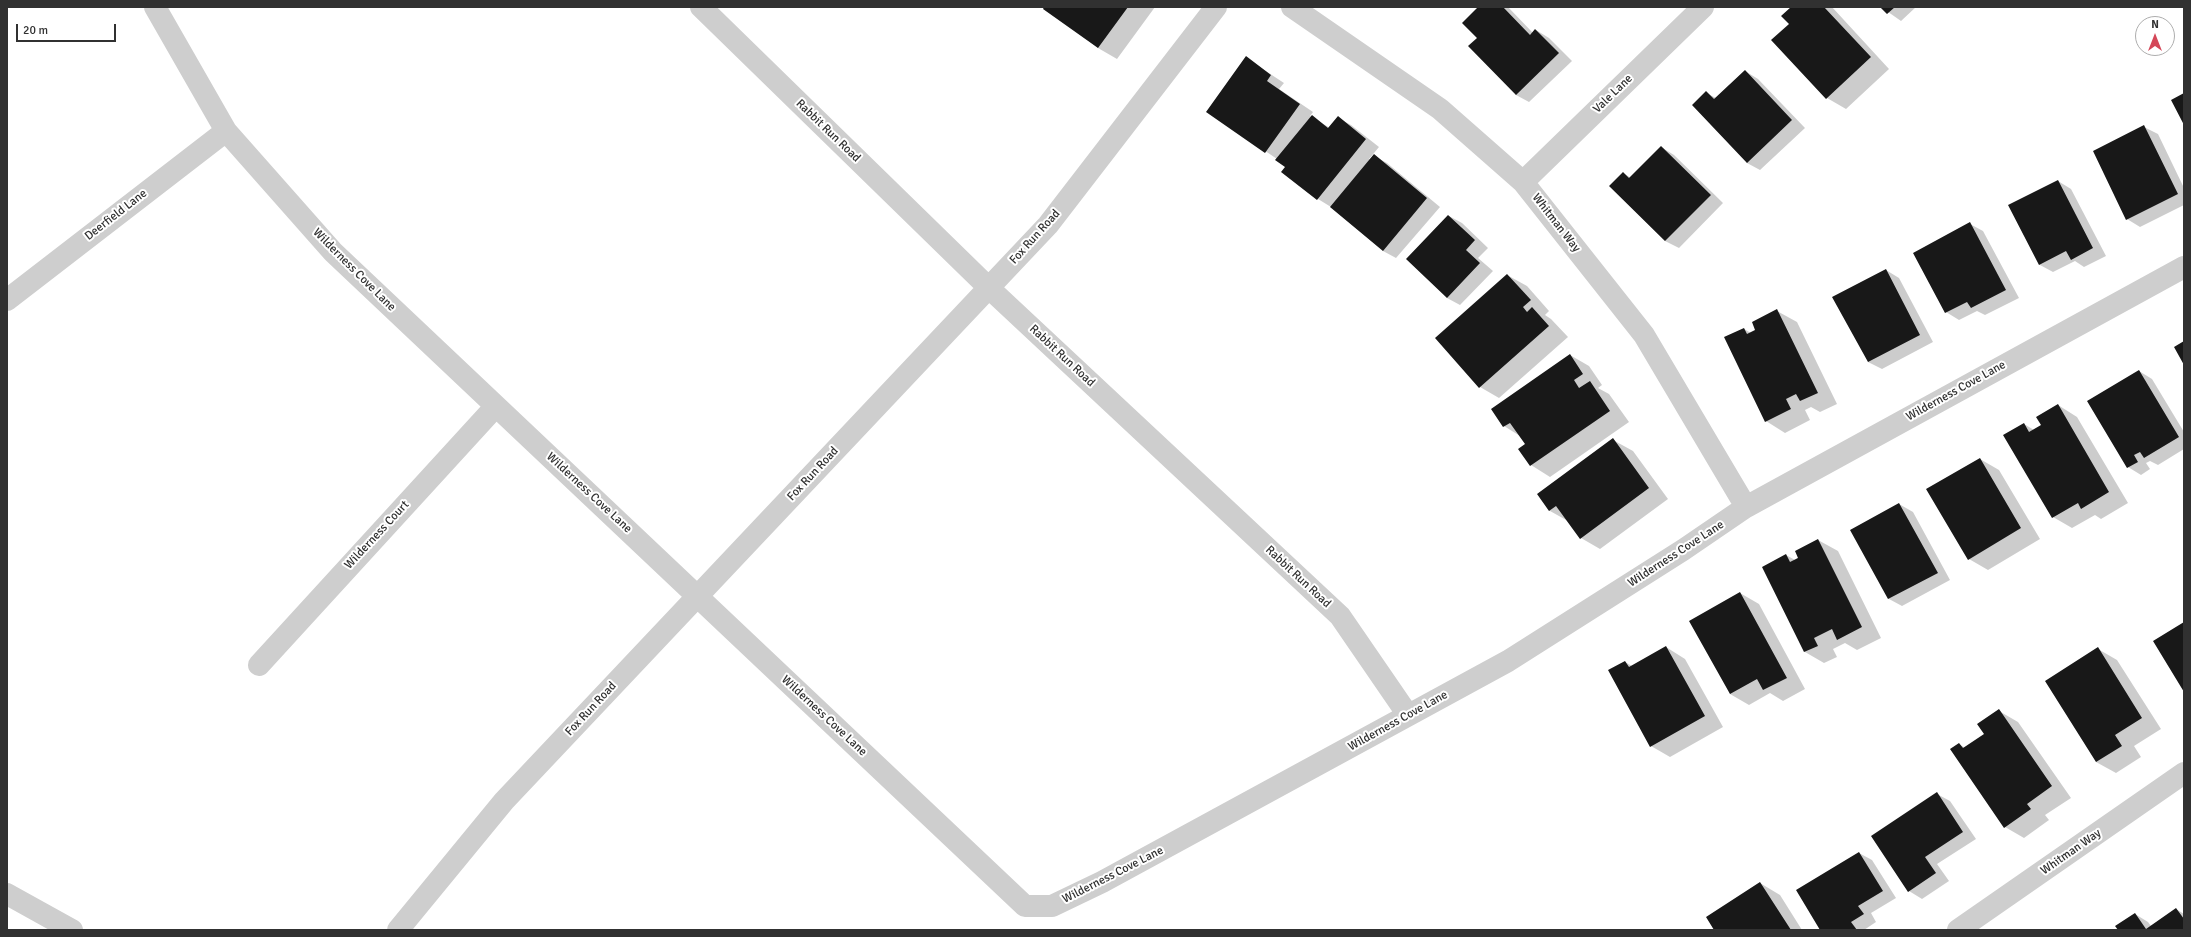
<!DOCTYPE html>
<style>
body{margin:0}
#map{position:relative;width:2191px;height:937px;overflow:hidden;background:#fff;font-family:Signika,sans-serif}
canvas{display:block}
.frame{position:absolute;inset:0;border:8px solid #313131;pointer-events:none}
.north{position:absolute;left:2135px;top:16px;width:40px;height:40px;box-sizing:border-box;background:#fff;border:1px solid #adadad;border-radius:50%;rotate:0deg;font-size:11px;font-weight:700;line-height:16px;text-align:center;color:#313131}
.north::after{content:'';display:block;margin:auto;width:14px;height:18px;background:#d44758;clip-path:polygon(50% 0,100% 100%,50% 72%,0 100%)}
.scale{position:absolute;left:16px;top:24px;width:100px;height:18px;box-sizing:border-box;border:2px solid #313131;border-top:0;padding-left:5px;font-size:12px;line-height:14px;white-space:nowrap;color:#313131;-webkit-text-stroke:3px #fff;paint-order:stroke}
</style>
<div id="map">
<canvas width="2191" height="937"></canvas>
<div class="frame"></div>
<div class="north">N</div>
<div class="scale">20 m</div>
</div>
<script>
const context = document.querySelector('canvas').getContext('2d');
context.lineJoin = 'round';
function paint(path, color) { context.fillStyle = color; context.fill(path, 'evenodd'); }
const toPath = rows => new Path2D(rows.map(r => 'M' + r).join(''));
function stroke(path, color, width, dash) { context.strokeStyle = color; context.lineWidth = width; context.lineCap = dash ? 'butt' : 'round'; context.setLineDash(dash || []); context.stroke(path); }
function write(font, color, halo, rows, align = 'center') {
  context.font = font + ' Signika,sans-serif'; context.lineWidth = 4; context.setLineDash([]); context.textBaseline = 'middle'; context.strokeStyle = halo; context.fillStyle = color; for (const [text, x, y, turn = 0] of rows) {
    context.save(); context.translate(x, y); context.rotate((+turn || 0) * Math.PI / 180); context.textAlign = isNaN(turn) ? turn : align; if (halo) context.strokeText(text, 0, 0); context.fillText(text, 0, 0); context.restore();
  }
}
const shadow = toPath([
 [1046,7,1155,7,1117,59,1098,48],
 [1479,7,1508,7,1533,33,1536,30,1549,38,1572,61,1529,102,1516,95,1478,38],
 [1793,7,1832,7,1889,69,1846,109,1827,98,1790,24],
 [1881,7,1916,7,1901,21],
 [1246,58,1284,83,1279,89,1313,112,1310,116,1330,128,1338,118,1351,125,1379,147,1369,159,1371,160,1374,156,1387,163,1440,207,1396,258,1383,251,1331,207,1318,199,1283,172,1286,167,1277,159,1208,112],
 [1745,71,1758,79,1805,128,1760,170,1747,163,1706,93,1716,98],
 [2144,127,2158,134,2184,188,2184,205,2140,227,2127,219],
 [1661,147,1674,155,1723,203,1679,248,1665,241,1610,186,1623,173,1631,178],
 [2058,181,2071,189,2106,256,2084,267,2075,261,2053,272,2040,265,2009,206],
 [1449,216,1462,223,1488,248,1478,258,1493,271,1460,305,1447,298],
 [1970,224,1983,231,2019,298,1985,315,1977,311,1959,320,1946,312],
 [1886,270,1899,278,1933,342,1882,369,1868,362],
 [1507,275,1527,286,1549,311,1545,315,1551,319,1568,337,1499,398,1480,387],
 [1777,311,1797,322,1837,404,1820,412,1811,407,1805,410,1810,420,1785,433,1766,421,1744,329,1751,333,1757,331],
 [1570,355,1589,366,1602,385,1598,388,1609,394,1629,422,1550,477,1531,465,1520,450,1526,445,1520,436,1504,426],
 [2139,371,2152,379,2184,432,2184,449,2158,465,2150,461,2146,463,2150,469,2141,475,2128,467],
 [2058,405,2077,417,2128,503,2101,519,2095,515,2072,528,2053,517,2024,424,2034,430,2042,425],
 [1613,440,1633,451,1668,499,1600,549,1581,538,1568,521,1550,511,1538,494],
 [1980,459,1999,470,2040,539,1988,570,1969,559],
 [1899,504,1913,512,1950,580,1902,606,1889,599,1851,530],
 [1818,540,1838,551,1881,638,1857,650,1845,643,1833,649,1837,657,1824,663,1805,652,1763,567,1786,555,1795,560],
 [1740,593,1759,604,1805,689,1783,701,1770,693,1749,705,1730,694],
 [1666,647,1685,659,1723,727,1670,757,1651,746,1625,662,1632,666],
 [2098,649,2117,660,2161,729,2134,746,2141,757,2116,773,2096,762],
 [1999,711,2018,722,2071,798,2045,815,2049,820,2024,838,2005,827,1959,744,1965,748,1986,734],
 [1937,794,1950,801,1976,839,1937,864,1949,881,1922,899,1909,891],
 [1859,853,1872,860,1896,898,1871,913,1876,922,1864,930,1821,930],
 [1760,883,1780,895,1802,930,1715,930],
 [2176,909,2184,914,2184,930,2119,930,2135,914,2148,922,2151,926]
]);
const building = toPath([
 [1044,7,1128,7,1098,48,1043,9],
 [1478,7,1503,7,1530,35,1535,29,1559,53,1516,95,1468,46,1477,38,1462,23],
 [1791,7,1824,7,1871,57,1826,99,1771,40,1789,24,1781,16],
 [1880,7,1895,7,1887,14],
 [1246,56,1271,75,1267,81,1300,104,1265,153,1206,112],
 [1745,70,1792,120,1747,163,1692,105,1706,91,1714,99],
 [2184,93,2184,125,2171,100],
 [1312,115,1328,128,1338,116,1366,139,1317,200,1281,172,1285,167,1275,160],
 [2144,125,2178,194,2126,220,2093,151],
 [1661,146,1711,195,1665,241,1609,186,1623,172,1629,178],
 [1374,154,1427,198,1383,251,1330,207],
 [2058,180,2093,248,2071,260,2066,251,2039,265,2008,205],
 [1448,215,1475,240,1466,250,1480,263,1447,298,1406,259],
 [1970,222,2006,290,1971,308,1967,302,1945,313,1913,253],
 [1886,269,1920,335,1868,362,1832,297],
 [1507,274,1531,300,1523,307,1527,312,1532,307,1549,326,1479,388,1435,338],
 [1777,309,1818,393,1800,401,1796,394,1786,399,1791,409,1765,422,1724,337,1744,328,1747,334,1755,330,1752,322],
 [2184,341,2184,365,2174,347],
 [1570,354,1583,374,1574,380,1579,388,1590,381,1610,411,1530,466,1518,449,1525,444,1510,423,1503,427,1491,409],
 [2139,370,2179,437,2144,458,2140,452,2134,455,2138,462,2127,468,2087,401],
 [2058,404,2109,492,2081,509,2078,503,2052,518,2003,435,2024,423,2029,432,2041,425,2036,417],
 [1613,438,1649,488,1580,539,1556,506,1549,511,1537,494],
 [1980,458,2021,528,1968,560,1926,489],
 [1899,503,1938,573,1888,599,1850,530],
 [1818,539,1862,627,1837,640,1832,629,1814,638,1818,646,1804,652,1762,567,1786,554,1790,562,1798,558,1795,551],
 [1740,592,1787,678,1763,690,1757,679,1730,694,1689,621],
 [2184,622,2184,692,2153,641],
 [1666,646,1705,716,1650,747,1608,670,1625,661,1629,667],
 [2098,647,2142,718,2115,735,2122,746,2096,762,2045,681],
 [1999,709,2052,786,2027,804,2031,809,2004,828,1950,749,1959,743,1963,748,1984,734,1977,724],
 [1937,792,1963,832,1925,857,1936,873,1908,892,1871,836],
 [1859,852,1883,891,1858,906,1864,914,1851,922,1857,930,1820,930,1796,890],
 [1760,882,1791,930,1714,930,1706,917],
 [2176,908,2184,919,2184,930,2118,930,2115,926,2135,913,2146,929]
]);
const minor = toPath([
 [155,7,226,131,333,252,1025,906,1052,906,1102,882,1508,661,1683,550,1746,507,2184,267],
 [701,7,989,288,1340,616,1408,715],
 [1292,7,1440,109,1523,182,1644,335,1746,507],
 [1523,182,1703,7],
 [7,300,226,131],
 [259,665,496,406],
 [7,894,72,930],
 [398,930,504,801,1048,225,1216,7],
 [1958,930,2184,773]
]);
const streetNames = [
 ["Vale Lane",1613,94,-44],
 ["Rabbit Run Road",828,131,44],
 ["Deerfield Lane",116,215,-38],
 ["Whitman Way",1556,223,52],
 ["Fox Run Road",1035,237,-48],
 ["Wilderness Cove Lane",354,270,45],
 ["Rabbit Run Road",1062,356,43],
 ["Wilderness Cove Lane",1956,391,-29],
 ["Fox Run Road",813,474,-47],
 ["Wilderness Cove Lane",589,493,43],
 ["Wilderness Court",377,535,-47],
 ["Wilderness Cove Lane",1676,554,-33],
 ["Rabbit Run Road",1298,577,43],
 ["Fox Run Road",591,709,-47],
 ["Wilderness Cove Lane",824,716,43],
 ["Wilderness Cove Lane",1398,721,-29],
 ["Whitman Way",2071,852,-35],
 ["Wilderness Cove Lane",1113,875,-27]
];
paint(shadow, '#0003');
paint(building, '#181818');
stroke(minor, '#cecece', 22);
write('12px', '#313131', '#fff', streetNames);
</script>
